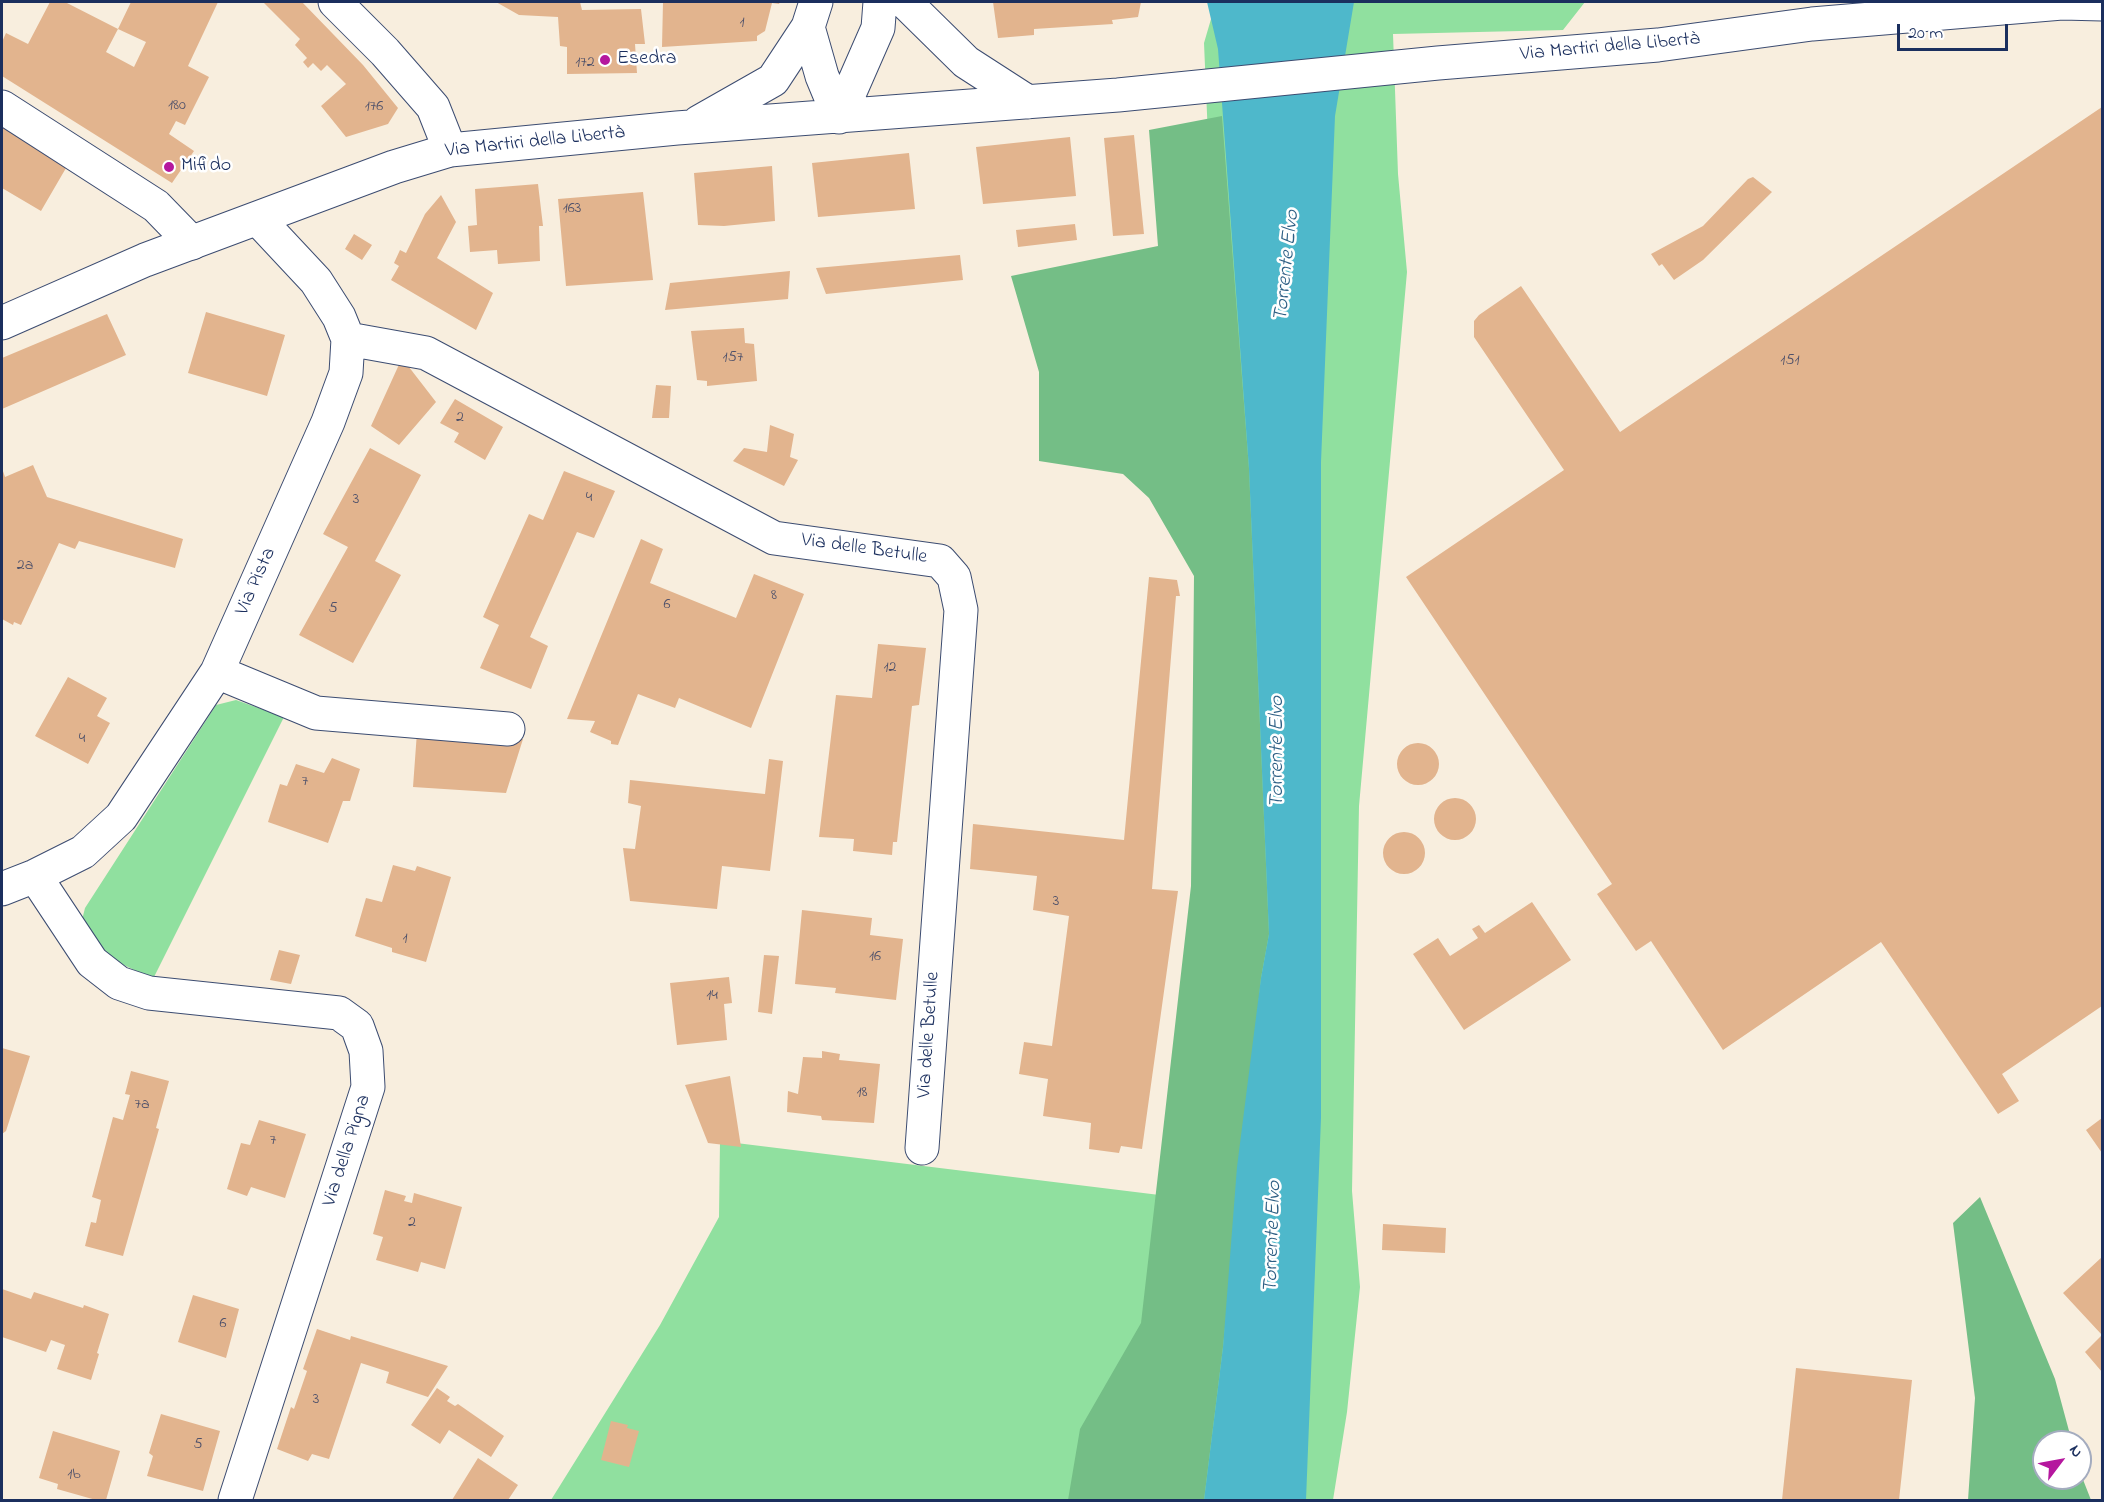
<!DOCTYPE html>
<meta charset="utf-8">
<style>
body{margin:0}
#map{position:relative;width:2104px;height:1502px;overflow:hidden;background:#f8eede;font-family:"Indie Flower",sans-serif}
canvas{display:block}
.frame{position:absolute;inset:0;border:3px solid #1b2f5e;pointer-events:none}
.north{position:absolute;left:2032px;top:1430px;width:60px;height:60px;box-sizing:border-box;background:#fff;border:2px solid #a4acbf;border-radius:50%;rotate:58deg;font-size:16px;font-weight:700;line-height:24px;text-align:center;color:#1b2f5e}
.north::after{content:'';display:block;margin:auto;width:21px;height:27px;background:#b5179e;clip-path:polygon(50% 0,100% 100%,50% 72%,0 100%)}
.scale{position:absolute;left:1897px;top:24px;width:111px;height:27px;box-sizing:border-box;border:3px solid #1b2f5e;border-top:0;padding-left:8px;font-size:18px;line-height:21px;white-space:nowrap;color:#1b2f5e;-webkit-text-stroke:4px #fff;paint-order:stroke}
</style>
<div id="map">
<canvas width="2104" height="1502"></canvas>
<div class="frame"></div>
<div class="north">N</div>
<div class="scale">20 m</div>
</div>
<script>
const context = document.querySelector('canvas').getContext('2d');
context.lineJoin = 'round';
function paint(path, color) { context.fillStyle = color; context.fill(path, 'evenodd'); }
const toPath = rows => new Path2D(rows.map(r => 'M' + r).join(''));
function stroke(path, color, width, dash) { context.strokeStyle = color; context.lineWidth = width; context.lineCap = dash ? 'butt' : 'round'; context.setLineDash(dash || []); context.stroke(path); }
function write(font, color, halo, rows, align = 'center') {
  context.font = font + ' "Indie Flower",sans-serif'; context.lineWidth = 5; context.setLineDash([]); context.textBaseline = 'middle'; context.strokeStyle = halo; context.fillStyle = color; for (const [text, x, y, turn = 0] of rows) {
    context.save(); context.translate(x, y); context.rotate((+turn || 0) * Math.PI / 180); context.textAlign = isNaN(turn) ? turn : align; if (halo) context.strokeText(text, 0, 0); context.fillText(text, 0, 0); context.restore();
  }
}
const green = toPath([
 [1216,2,1585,2,1563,30,1393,34,1398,174,1407,272,1359,806,1352,1191,1360,1287,1347,1412,1333,1500,551,1500,660,1325,719,1217,720,1141,1192,1199,1215,302,1204,43],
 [236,700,284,717,153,979,101,954,81,924,85,908,216,705]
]);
const forest = toPath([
 [1222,116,1249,469,1269,934,1261,978,1223,1347,1204,1500,1068,1500,1080,1429,1141,1323,1191,886,1194,576,1149,498,1123,474,1039,461,1039,372,1011,276,1158,246,1149,130],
 [1980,1197,2055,1379,2072,1442,2044,1442,2044,1478,2080,1478,2080,1472,2091,1500,1968,1500,1975,1398,1953,1223]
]);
const water = toPath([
 [1207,2,1354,2,1335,116,1321,462,1321,1118,1306,1500,1204,1500,1223,1347,1237,1167,1261,978,1269,934,1249,469,1218,49]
]);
const building = toPath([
 [50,2,65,2,118,29,106,52,134,67,146,42,118,29,131,2,218,2,188,66,209,77,185,125,176,121,169,134,194,151,172,183,2,76,2,42,6,33,28,44],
 [263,2,302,2,363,65,398,108,388,124,346,137,321,106,346,84,327,65,321,71,313,63,308,68,303,62,307,58,295,45,300,39],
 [496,2,580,2,582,10,641,9,645,44,635,44,637,73,567,74,567,47,560,46,558,17,519,15],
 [663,2,780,2,779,4,772,3,765,31,757,36,757,41,662,47],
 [993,2,1141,2,1138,17,1112,20,1113,24,1034,29,1034,35,998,38],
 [2102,107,2102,1006,2002,1074,2019,1101,1998,1114,1881,942,1723,1050,1651,941,1636,951,1597,894,1612,884,1406,577,1564,470,1474,337,1474,321,1479,315,1521,286,1620,432],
 [2,113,73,156,41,211,2,188],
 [1134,135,1144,234,1113,236,1104,138],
 [1070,137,1076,196,983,204,976,147],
 [909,153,915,209,818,217,812,163],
 [772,166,775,221,724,226,698,225,694,173],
 [1753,177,1772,192,1703,260,1674,280,1662,264,1659,266,1651,254,1703,226,1748,179],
 [538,184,543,226,539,226,540,261,498,264,497,250,470,252,468,226,477,225,475,189],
 [643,192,653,280,566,286,558,199],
 [441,195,456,222,437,258,493,293,476,330,391,280,399,266,394,263,400,250,406,253,425,214],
 [1075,224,1077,240,1018,247,1016,230],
 [354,234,372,245,362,260,345,249],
 [960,255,963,280,826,294,816,268],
 [790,271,788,299,665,310,670,283],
 [206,312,285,335,267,396,188,373],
 [107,314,126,355,2,409,2,358],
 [744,328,745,343,754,344,757,381,707,386,707,381,697,380,691,331],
 [402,358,436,402,399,445,371,426],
 [656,385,671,386,669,418,652,418],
 [455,399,503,427,485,460,454,442,459,433,440,423],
 [770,425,794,434,790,457,798,460,784,486,733,461,744,448,767,452],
 [370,448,421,475,375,561,401,575,353,663,299,635,348,547,323,534],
 [33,465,47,497,183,539,175,568,79,541,75,549,59,543,21,625,14,622,13,625,2,619,2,468,5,477],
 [564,471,615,491,594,538,577,532,530,637,548,646,531,689,480,668,499,625,483,617,529,514,543,520],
 [641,539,663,549,650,583,736,618,754,574,804,594,751,728,679,698,675,708,638,694,618,745,611,744,611,741,590,732,595,721,567,719],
 [1149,577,1177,580,1180,596,1176,596,1152,889,1178,891,1142,1149,1121,1146,1119,1153,1089,1149,1091,1123,1043,1116,1048,1079,1019,1074,1024,1042,1052,1046,1069,916,1033,910,1037,876,970,869,973,824,1124,840],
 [878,644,926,648,919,705,912,706,897,842,893,842,892,855,853,851,854,839,819,837,836,695,872,698],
 [68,677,107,698,97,716,110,723,88,764,35,736],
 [417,732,523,739,506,793,413,787],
 '1397 764a21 21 0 1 1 42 0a21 21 0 1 1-42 0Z',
 [332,758,360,769,350,801,343,801,328,843,268,822,280,784,287,786,296,764,324,773],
 [769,759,783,761,770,871,722,866,717,909,630,901,623,848,635,849,641,806,628,803,630,780,765,794],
 '1434 819a21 21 0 1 1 42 0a21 21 0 1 1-42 0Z',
 '1383 853a21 21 0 1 1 42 0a21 21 0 1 1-42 0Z',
 [393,865,415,871,417,866,451,877,426,962,392,952,392,948,355,936,366,898,382,902],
 [1532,902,1571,960,1464,1030,1413,954,1438,938,1450,956,1478,938,1472,929,1479,925,1485,933],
 [802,910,872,918,870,935,903,939,896,1000,835,993,836,988,795,984],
 [279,950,300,955,291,984,270,980],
 [764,955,779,956,772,1014,758,1012],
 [729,977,732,1003,724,1004,727,1040,677,1045,670,983],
 [2,1048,30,1056,6,1131,2,1134],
 [822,1051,840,1054,839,1060,880,1064,874,1123,822,1120,821,1116,787,1112,788,1091,798,1094,803,1057,822,1058],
 [131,1071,169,1081,156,1128,159,1129,123,1256,85,1246,91,1222,96,1223,101,1200,92,1197,113,1117,123,1120,130,1095,125,1094],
 [730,1076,741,1147,708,1143,685,1085],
 [2102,1118,2102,1153,2086,1130],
 [259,1120,306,1134,285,1198,251,1187,247,1196,227,1189,241,1143,250,1145],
 [385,1190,406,1196,404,1201,412,1203,414,1193,462,1207,445,1269,421,1262,418,1272,376,1260,383,1237,373,1234],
 [1383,1224,1446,1228,1445,1253,1382,1250],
 [2102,1257,2102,1335,2063,1293],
 [2,1289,31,1299,34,1292,83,1308,84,1305,109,1314,97,1353,99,1354,91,1380,57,1369,65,1345,51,1340,46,1352,2,1337],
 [193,1295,239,1309,226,1358,178,1342],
 [317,1329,350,1340,351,1336,448,1366,428,1397,386,1383,389,1372,361,1363,329,1459,312,1454,308,1461,277,1449,291,1407,294,1409,307,1371,303,1369],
 [2102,1335,2102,1372,2085,1352],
 [1796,1368,1912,1380,1899,1500,1782,1500],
 [437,1388,450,1397,447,1401,455,1406,458,1404,504,1436,491,1457,449,1430,440,1444,411,1425],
 [161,1414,220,1431,203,1491,147,1476,153,1456,149,1453],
 [611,1421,628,1425,627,1428,639,1431,629,1467,601,1460],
 [53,1431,120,1451,106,1500,96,1500,57,1489,58,1484,39,1478],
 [478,1458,518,1485,508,1500,452,1500]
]);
const street = toPath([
 [335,2,385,52,433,107,450,150],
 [2,107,156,206,192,243],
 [348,339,426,353,774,538,940,561,954,577,961,610,922,1148],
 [217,672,316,713,508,729],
 [35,876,92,962,119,983,149,993,339,1013,357,1026,366,1051,368,1087,235,1500],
 [2,889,35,876,83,852,121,817,217,672,328,422,346,373,348,339,339,317,316,281,258,219]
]);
const secondary = toPath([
 [905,2,966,62,1028,102],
 [808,27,822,76,839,117],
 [839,117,878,28,880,2],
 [699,122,773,80,808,27,816,2],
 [2,323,145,260,394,167,450,150,677,128,1118,95,1438,63,1658,45,1812,24,2062,3,2102,4]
]);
const markers = [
 [605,60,6,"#b5179e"],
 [169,167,6,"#b5179e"]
];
const numberNames = [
 ["1",742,23],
 ["172",585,63],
 ["180",177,106],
 ["176",374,107],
 ["163",572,209],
 ["157",733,358],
 ["151",1790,361],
 ["2",460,418],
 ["4",589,498],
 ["3",356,500],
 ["2a",25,566],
 ["8",774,596],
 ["6",667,605],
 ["5",333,609],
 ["12",890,668],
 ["4",82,739],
 ["7",305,782],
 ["3",1056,902],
 ["1",405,939],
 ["16",875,957],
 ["14",712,996],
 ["18",862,1093],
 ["7a",142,1105],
 ["7",273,1141],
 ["2",412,1223],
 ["6",223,1324],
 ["3",316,1400],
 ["5",198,1445],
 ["1b",74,1475]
];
const streetNames = [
 ["Via Martiri della Libertà",1610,48,-5],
 ["Via Martiri della Libertà",535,143,-6],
 ["Via delle Betulle",864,550,8],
 ["Via Pista",257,582,-66],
 ["Via delle Betulle",930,1035,-86],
 ["Via della Pigna",348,1151,-72]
];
const poiNames = [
 ["Esedra",617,60],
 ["Mifido",181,167]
];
const waterNames = [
 ["Torrente Elvo",1288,266,-84],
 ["Torrente Elvo",1279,752,-90],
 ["Torrente Elvo",1274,1237,-88]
];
paint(green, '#90e09f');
paint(forest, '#74be86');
paint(water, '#4eb8cb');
paint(building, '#e2b48e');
stroke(street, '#3c4c71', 35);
stroke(secondary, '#3c4c71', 35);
stroke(street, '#fff', 33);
stroke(secondary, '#fff', 33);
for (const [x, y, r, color] of markers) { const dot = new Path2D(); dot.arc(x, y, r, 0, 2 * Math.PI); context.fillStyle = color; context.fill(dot); stroke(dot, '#fff', 2); }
write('16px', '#4d506a', null, numberNames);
write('20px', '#1b2f5e', '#fff', streetNames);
write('20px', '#1b2f5e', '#fff', poiNames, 'left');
write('italic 21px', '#2d5f84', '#fff', waterNames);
</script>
